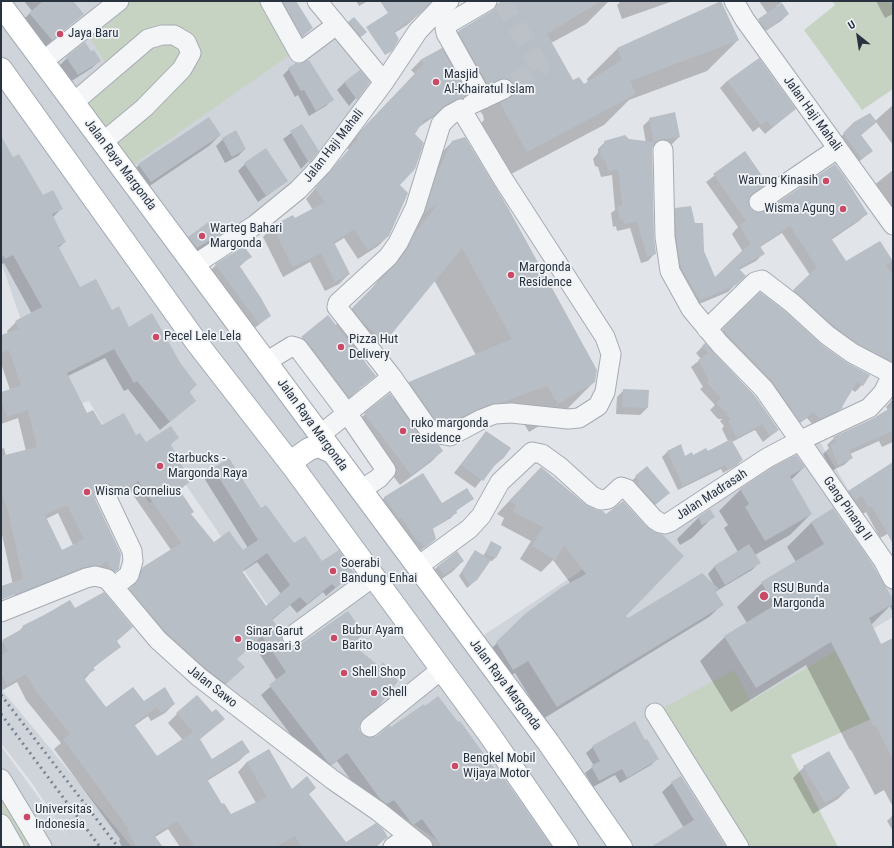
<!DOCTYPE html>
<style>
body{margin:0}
#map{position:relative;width:894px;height:848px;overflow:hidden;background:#e1e4e9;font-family:"Roboto Condensed",sans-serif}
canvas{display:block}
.frame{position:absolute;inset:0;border:2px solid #293340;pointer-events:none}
.north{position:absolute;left:838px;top:16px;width:40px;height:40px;-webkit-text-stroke:3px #f0f3f6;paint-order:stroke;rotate:330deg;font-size:11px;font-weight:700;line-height:16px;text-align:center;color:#293340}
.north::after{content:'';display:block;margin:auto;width:14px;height:18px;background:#293340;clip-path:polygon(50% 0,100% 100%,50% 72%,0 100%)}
</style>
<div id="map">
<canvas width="894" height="848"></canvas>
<div class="frame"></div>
<div class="north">U</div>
</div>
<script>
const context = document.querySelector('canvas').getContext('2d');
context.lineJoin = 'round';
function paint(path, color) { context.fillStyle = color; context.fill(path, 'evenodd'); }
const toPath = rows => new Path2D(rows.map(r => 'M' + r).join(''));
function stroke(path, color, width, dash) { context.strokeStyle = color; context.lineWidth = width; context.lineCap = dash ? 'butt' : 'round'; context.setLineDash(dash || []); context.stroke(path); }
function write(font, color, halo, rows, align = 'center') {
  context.font = font + ' "Roboto Condensed",sans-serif'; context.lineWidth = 3.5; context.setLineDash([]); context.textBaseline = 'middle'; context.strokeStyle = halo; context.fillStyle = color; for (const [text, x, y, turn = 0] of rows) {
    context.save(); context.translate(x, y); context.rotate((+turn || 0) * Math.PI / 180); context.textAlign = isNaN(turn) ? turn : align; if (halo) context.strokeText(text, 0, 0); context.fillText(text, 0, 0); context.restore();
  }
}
const built = toPath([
 [1,1,131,1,87,34,294,52,331,34,377,88,313,169,280,198,196,257,484,635,668,513,810,425,893,565,893,617,750,701,744,847,447,847,353,783,262,728,202,665,271,610,184,482,149,503,89,401,53,412,1,262],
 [1,689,132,847,1,847,1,746,69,839,32,783,1,743]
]);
const green = toPath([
 [131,1,267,1,294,52,130,167,75,87,106,63,87,34],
 [832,1,890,1,893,6,893,89,862,110,804,30,835,5],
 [852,641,889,711,791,755,838,847,744,847,651,714,734,670,750,701],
 [1,794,32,847,22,847,1,810]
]);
const shadow = toPath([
 [24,1,72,1,83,14,42,49,20,23,32,11],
 [266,1,295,1,312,28,293,45],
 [356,1,368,1,359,6],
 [407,1,433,1,407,25,379,43],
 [504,1,609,1,586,24,551,43,573,82,583,85,588,82,587,79,617,49,738,40,707,71,629,100,604,125,496,182,470,135,484,120,483,115,479,110,445,109,419,127,414,134,398,185,388,236,378,246,358,259,344,238,334,244,349,274,339,284,325,291,310,262,283,277,263,237,272,227,293,216,294,219,313,210,306,199,349,150,347,148,354,138,415,74,411,70,421,60,440,50,458,32,488,14],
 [621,1,673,1,622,19,617,5],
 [759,1,783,1,776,7,788,14,781,21,758,36,752,27,768,14],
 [876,1,893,1,893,14,885,18],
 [349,22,365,32,358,39,342,30],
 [91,53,100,60,92,68,70,82,60,65,67,58],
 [300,65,332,100,326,106,309,116,298,95,295,97,283,75,289,69],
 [727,81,794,109,765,134,759,127,753,132,720,88],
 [345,82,369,82,349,106,337,90],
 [893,105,893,145,876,122,860,136,872,151,855,165,837,141,854,123,875,121],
 [650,119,679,137,672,144,652,147,653,237,655,253,648,261,641,263,630,228,617,231,616,226,613,227,611,213,615,210,612,175,601,177,598,167,595,166,593,159,598,153,598,149,605,142,628,140,646,143,643,126],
 [302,125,318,151,301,169,283,139],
 [220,135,209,146,139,193,128,176,139,165],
 [1,138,12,159,42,196,61,209,52,218,65,242,58,248,80,288,111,311,129,328,181,365,196,385,189,392,195,401,160,430,128,389,124,391,105,358,68,376,87,414,102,427,136,437,145,444,177,438,170,445,179,464,191,480,179,491,190,515,214,543,242,552,248,548,204,478,214,469,261,509,294,545,322,562,353,573,326,596,323,592,297,613,290,605,272,620,282,643,292,651,363,634,351,645,358,728,360,734,366,738,377,737,551,847,426,847,371,808,337,761,321,773,317,770,261,695,277,681,253,644,236,659,234,676,216,693,121,599,130,589,134,577,143,568,171,550,129,489,107,502,102,494,93,493,118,568,109,578,16,599,1,530,1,449,4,448,6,456,26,451,18,418,1,424,1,393,10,390,1,363,1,336,8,334,7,331,16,322,32,314,4,263,1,265],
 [58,513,73,545,61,551,46,519],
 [257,562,281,594,266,607,242,572],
 [223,139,245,149,238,156,225,163,216,146],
 [452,142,594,382,565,411,529,432,518,414,461,432,434,443,442,451,431,462,400,485,354,425,365,414,393,399,409,382,476,355,434,280,384,341,363,362,374,376,338,408,291,348,328,317,335,326,370,291,385,271,423,171],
 [744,153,766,183,748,199,747,203,753,213,867,213,859,221,831,240,846,262,880,242,893,264,893,372,786,298,810,275,782,233,760,247,763,254,756,261,739,270,744,276,728,292,692,307,673,275,668,217,676,209,703,252,714,279,743,252,732,234,738,227,706,182],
 [245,164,287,181,258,202,238,171],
 [893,170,893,218,873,186],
 [220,234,213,241,190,255,182,245,189,237],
 [250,257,239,267,270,316,252,330,209,272,216,265],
 [760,294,862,385,855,392,851,389,841,407,842,408,835,414,813,425,807,418,793,428,716,337],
 [703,346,778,430,763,442,755,430,732,442,742,460,737,465,723,473,721,469,678,490,662,457,667,452,680,445,684,457,692,456,707,452,728,441,722,429,724,426,720,421,722,419,718,419,710,410,715,405,700,389,703,387,691,367,701,359,696,353],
 [624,390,648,391,647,408,640,415,616,414,617,397],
 [893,399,893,442,882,447,879,441,850,454,852,458,844,465,831,471,823,454,829,448,827,445,834,438,874,419,888,410,886,407],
 [486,432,503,458,495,465,494,464,475,488,454,473],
 [893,463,893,531,880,538,866,512,863,514,855,502,848,506,842,498,849,491],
 [647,467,661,500,648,511,628,484],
 [804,467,791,480,811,514,790,535,755,555,759,563,752,570,715,592,722,605,709,617,543,719,515,673,500,682,484,656,527,613,571,584,553,560,541,572,520,559,531,541,501,525,504,518,497,514,528,481,627,620,714,585,708,574,715,566,738,552,724,528,728,525,719,511,740,490,773,468],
 [385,497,442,504,473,499,456,511,451,518,432,529,435,539,419,552,379,503],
 [833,509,893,601,893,613,890,606,871,625,881,645,893,639,893,807,884,790,875,795,851,750,850,750,806,665,731,712,700,661,725,637,747,623,737,607,762,583,796,562,787,547,811,523],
 [713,517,692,538,680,545,677,539,698,518],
 [492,542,501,547,495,558,492,561,489,560,476,580,467,588,459,576,472,555,475,551,483,556],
 [457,553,463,561,452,572,433,585,427,577,438,566],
 [75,610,116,642,120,647,93,668,93,670,84,680,106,708,144,702,174,704,165,713,151,721,148,716,134,726,157,757,183,740,168,723,177,714,212,713,223,719,199,740,211,761,248,752,239,761,207,781,222,805,231,816,256,803,238,772,247,762,268,750,292,790,308,794,346,844,387,837,376,847,180,847,168,829,155,837,162,847,122,847,119,841,120,839,54,749,61,743,26,700,17,682,1,691,1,643,16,634,23,627],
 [645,741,657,759,651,765,620,783,615,775,593,787,585,773,594,766,586,753,593,747],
 [804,767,849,788,838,799,813,814,793,778],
 [672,783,725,847,655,847,684,828,662,792],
 [893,815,893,831,887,821]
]);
const building = toPath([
 [43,1,73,1,84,14,52,40,29,13],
 [283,1,296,1,313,28,302,37],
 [380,1,432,1,417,16,394,31,399,39,392,51,385,55,366,27,388,13],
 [502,1,601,1,547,34,573,80,579,77,584,84,622,60,617,48,721,1,739,40,630,81,636,94,527,152,500,103,513,96,515,90,514,84,510,80,505,78,488,85,458,31,493,10],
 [782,3,789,14,766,30,758,19],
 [354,17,367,32,361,37,348,22],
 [85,42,91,51,94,50,101,61,78,75,66,57],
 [442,48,468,94,463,98,456,99,445,105,436,114,424,120,415,134,424,143,415,169,400,185,408,193,389,236,368,250,354,229,334,242,350,274,335,282,321,253,293,267,272,226,293,215,295,218,325,202,315,188,358,139,356,137,364,127,424,64,420,60],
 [759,58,796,109,772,128,767,121,761,125,727,81],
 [309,60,334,100,316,111,304,90,301,91,288,68,296,63,300,64],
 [360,70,370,82,357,100,344,82],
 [675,112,680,137,658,140,654,143,652,150,654,237,656,254,647,257,637,222,624,224,623,220,620,220,617,206,622,205,618,169,608,171,605,160,602,159,599,151,604,145,604,141,625,135,629,139,654,142,649,118],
 [870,113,877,122,861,135,873,151,862,159,843,133,854,122],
 [209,117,221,135,151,182,138,164],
 [302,124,319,151,309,163,290,131],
 [236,130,246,149,232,157,222,138],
 [1,136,13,157,19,154,43,195,53,190,63,209,52,214,66,242,58,246,80,287,96,279,112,310,119,306,129,327,152,313,181,364,197,385,189,391,196,401,170,422,137,381,134,383,114,349,67,373,87,413,93,410,102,425,124,413,136,435,140,433,146,442,171,426,179,438,170,444,182,462,180,463,192,480,179,489,194,512,191,514,214,542,229,531,243,550,258,540,213,468,229,458,261,508,266,505,294,543,305,536,322,561,339,550,354,573,336,588,332,584,307,604,300,597,272,619,282,633,283,642,292,650,348,611,364,634,351,643,380,667,383,662,398,681,378,707,360,723,359,729,362,734,371,738,377,736,390,725,391,727,424,704,425,706,438,696,458,722,460,721,497,772,499,771,552,847,442,847,422,819,413,825,394,800,387,804,380,799,347,753,331,765,327,761,269,685,286,672,262,636,237,659,245,667,226,684,206,669,166,632,129,589,139,578,143,567,181,543,138,481,117,493,111,485,101,484,96,487,94,493,95,499,121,554,119,569,115,572,110,568,107,561,99,566,84,567,1,600,1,586,23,579,8,511,1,490,1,456,37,447,28,410,7,417,1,400,1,392,21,386,9,350,1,353,1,335,19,329,15,321,42,307,13,255,5,259,1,253],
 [67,505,84,539,62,550,45,515],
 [267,553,290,585,266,606,242,571],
 [465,137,507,206,597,370,595,382,558,404,547,386,500,403,491,404,443,424,435,419,409,382,512,339,462,248,385,342,363,322,352,308,397,263,411,244,409,245,414,234,439,203,425,212,436,176,452,141],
 [266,148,288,181,266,196,244,163],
 [745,151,767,183,749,198,750,208,755,212,765,211,835,164,844,176,868,214,831,238,846,261,880,241,893,261,886,265,893,275,893,362,858,344,834,326,793,290,817,267,790,226,760,246,765,254,738,268,746,276,736,285,700,300,681,267,676,236,675,208,691,206,695,223,703,223,704,251,715,277,745,248,751,245,739,225,746,221,713,174],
 [211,220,221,234,197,248,188,237],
 [244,246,252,257,239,265,261,298,271,316,259,324,215,264],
 [760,292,785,311,821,344,846,362,870,375,863,386,857,382,842,407,843,408,820,419,814,412,800,422,772,381,722,329],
 [328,315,376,376,349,397,307,341,301,337],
 [705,343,755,396,779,430,770,436,762,424,737,438,728,421,731,420,726,414,730,413,725,412,716,403,721,398,706,382,709,380,698,360,708,353,702,346],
 [623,389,649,390,648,408,622,407],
 [390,393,418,434,439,445,443,451,411,475,364,413],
 [893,406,893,431,849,450,853,458,838,465,830,445,837,442,833,437,874,418],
 [486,431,511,448,503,459,501,457,483,481,461,465],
 [731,439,743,460,728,469,725,465,683,486,667,451,681,444,685,456,692,452,693,455,706,448,708,451],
 [796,455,805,467,790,476,812,514,765,541,745,507,749,504,740,489,773,467],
 [893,462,893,544,872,506,869,508,862,496,855,500,848,491],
 [647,466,670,493,656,504,637,484,639,481,635,476],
 [541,467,585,504,597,510,603,511,606,514,623,501,646,526,654,532,663,535,684,556,626,616,628,618,702,573,719,589,715,591,724,605,557,707,528,661,513,670,496,642,526,613,562,587,586,574,564,545,555,560,532,546,543,527,513,512,516,505,509,501],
 [423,473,442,503,467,488,474,499,456,510,457,513,433,528,436,539,425,548,420,541,418,542,401,517,399,519,384,497],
 [833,508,867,556,893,599,893,604,869,618,881,644,893,638,893,759,876,726,874,727,831,642,756,688,724,636,775,605,761,582,824,544,811,522],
 [710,509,715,517,702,525,698,517],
 [491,541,502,547,496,558,485,553],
 [749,544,761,563,725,585,714,566],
 [475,550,491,560,477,580,470,585,462,572],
 [457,551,464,561,444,575,438,566],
 [104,592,133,627,117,641,121,647,93,667,95,670,83,677,106,707,133,687,144,701,165,687,175,704,161,713,157,707,134,724,157,756,193,732,176,713,197,695,212,712,216,709,225,719,200,739,212,759,242,740,250,752,207,779,222,804,224,803,231,814,267,797,247,762,269,749,292,789,307,776,316,788,309,794,346,842,376,823,383,829,388,837,374,847,302,847,295,836,275,847,195,847,177,821,154,835,163,847,136,847,127,831,129,829,63,739,70,734,35,690,26,674,7,685,1,673,1,655,8,651,2,640,24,628,22,626,46,614,70,600,75,608],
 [635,721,645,740,647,739,659,759,627,778,622,769,599,781,591,766,600,761,592,746],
 [829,751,850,788,825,803,803,766],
 [681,776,726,847,651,847,694,820,671,782]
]);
const minorTunnel = toPath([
 [502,1,540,67,504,89]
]);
const minor = toPath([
 [270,1,299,53,335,26],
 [317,1,384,82],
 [734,1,745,20,893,225],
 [42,62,119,1],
 [483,99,446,33,445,28,451,22,487,1],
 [73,103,148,39,162,35,174,35,186,42,191,53,182,69,144,108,103,142],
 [472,104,504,89],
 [461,109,503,179,605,337,611,354,605,392,598,406,579,418,568,419,511,413,495,414,482,419,450,436,439,434,427,427,392,377,337,307,338,303,388,257,398,243,415,208,441,124,450,115,461,109],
 [663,150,665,237,670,271,691,309,720,344,764,389,773,402,883,560,893,579],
 [759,202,837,149],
 [194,265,255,225,298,190,322,165,384,82,418,31,441,7,449,1],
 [707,329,755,282,762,280,792,303,827,335,852,353,892,374],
 [266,362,292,346,298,348,347,413,386,470,379,478,361,490],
 [320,435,392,377],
 [105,494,132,551,133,561,129,575,115,586],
 [417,567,469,529,481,516,500,482,532,452,542,454,560,467,592,496,601,500,608,499,621,487,627,489,654,519,660,523,665,524,670,522,767,458,799,441,869,408,883,393,893,373],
 [1,612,86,578,95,576,107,579,158,640,199,677,333,780,378,811,423,847],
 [292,636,373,577],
 [655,713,739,847],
 [370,727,442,669],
 [1,779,42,847],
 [1,824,14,847],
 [393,847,409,836]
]);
const major = toPath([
 [1,5,548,742,621,847],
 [1,69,197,343,294,468,489,734,567,847],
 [294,468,295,459,309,449,319,446,332,452]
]);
const rail = toPath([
 [1,695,118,847],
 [1,714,100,847]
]);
const markers = [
 [60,34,4,"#ca4a66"],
 [436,82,4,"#ca4a66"],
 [826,181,4,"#ca4a66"],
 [843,209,4,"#ca4a66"],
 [202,236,4,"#ca4a66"],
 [511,275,4,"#ca4a66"],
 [156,337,4,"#ca4a66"],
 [341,347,4,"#ca4a66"],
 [403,431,4,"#ca4a66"],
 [160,466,4,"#ca4a66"],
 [87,492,4,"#ca4a66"],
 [333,571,4,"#ca4a66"],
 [764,596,5,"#ca4a66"],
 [334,638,4,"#ca4a66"],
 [238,639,4,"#ca4a66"],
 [344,673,4,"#ca4a66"],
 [374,693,4,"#ca4a66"],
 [455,766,4,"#ca4a66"],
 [27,817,4,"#ca4a66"]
];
const poiNames = [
 ["Jaya Baru",68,34],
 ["Masjid",444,75],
 ["Al-Khairatul Islam",444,90],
 ["Warung Kinasih",818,181,"right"],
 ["Wisma Agung",835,209,"right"],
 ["Warteg Bahari",210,229],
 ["Margonda",210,244],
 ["Margonda",519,268],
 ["Residence",519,283],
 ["Pecel Lele Lela",164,337],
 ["Pizza Hut",349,340],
 ["Delivery",349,355],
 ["ruko margonda",411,424],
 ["residence",411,439],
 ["Starbucks -",168,459],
 ["Margonda Raya",168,474],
 ["Wisma Cornelius",95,492],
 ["Soerabi",341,564],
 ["Bandung Enhai",341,579],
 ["RSU Bunda",773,589],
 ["Margonda",773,604],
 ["Bubur Ayam",342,631],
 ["Barito",342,646],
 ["Sinar Garut",246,632],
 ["Bogasari 3",246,647],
 ["Shell Shop",352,673],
 ["Shell",382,693],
 ["Bengkel Mobil",463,759],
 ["Wijaya Motor",463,774],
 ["Universitas",35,810],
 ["Indonesia",35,825]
];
const streetNames = [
 ["Jalan Haji Mahali",812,114,54],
 ["Jalan Haji Mahali",334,146,-52],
 ["Jalan Raya Margonda",120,165,53],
 ["Jalan Raya Margonda",312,425,54],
 ["Jalan Madrasah",712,495,-33],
 ["Gang Pinang II",847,509,55],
 ["Jalan Raya Margonda",505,685,53],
 ["Jalan Sawo",212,687,38]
];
paint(built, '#cfd4db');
paint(green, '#c7d3c2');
paint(shadow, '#0003');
paint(building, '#b8bec6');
stroke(minorTunnel, '#bcc1c7', 19, [19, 10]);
stroke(minor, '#a6abb3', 21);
stroke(major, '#a0aab4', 24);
stroke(minor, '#f3f5f7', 19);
stroke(major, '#fff', 22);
stroke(rail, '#7a8592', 3, [2, 4]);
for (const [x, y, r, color] of markers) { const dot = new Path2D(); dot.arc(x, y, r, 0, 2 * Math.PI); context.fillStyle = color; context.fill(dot); stroke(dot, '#f0f3f6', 1.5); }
write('13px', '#293340', '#f0f3f6', poiNames, 'left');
write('13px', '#293340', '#f0f3f6', streetNames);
</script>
